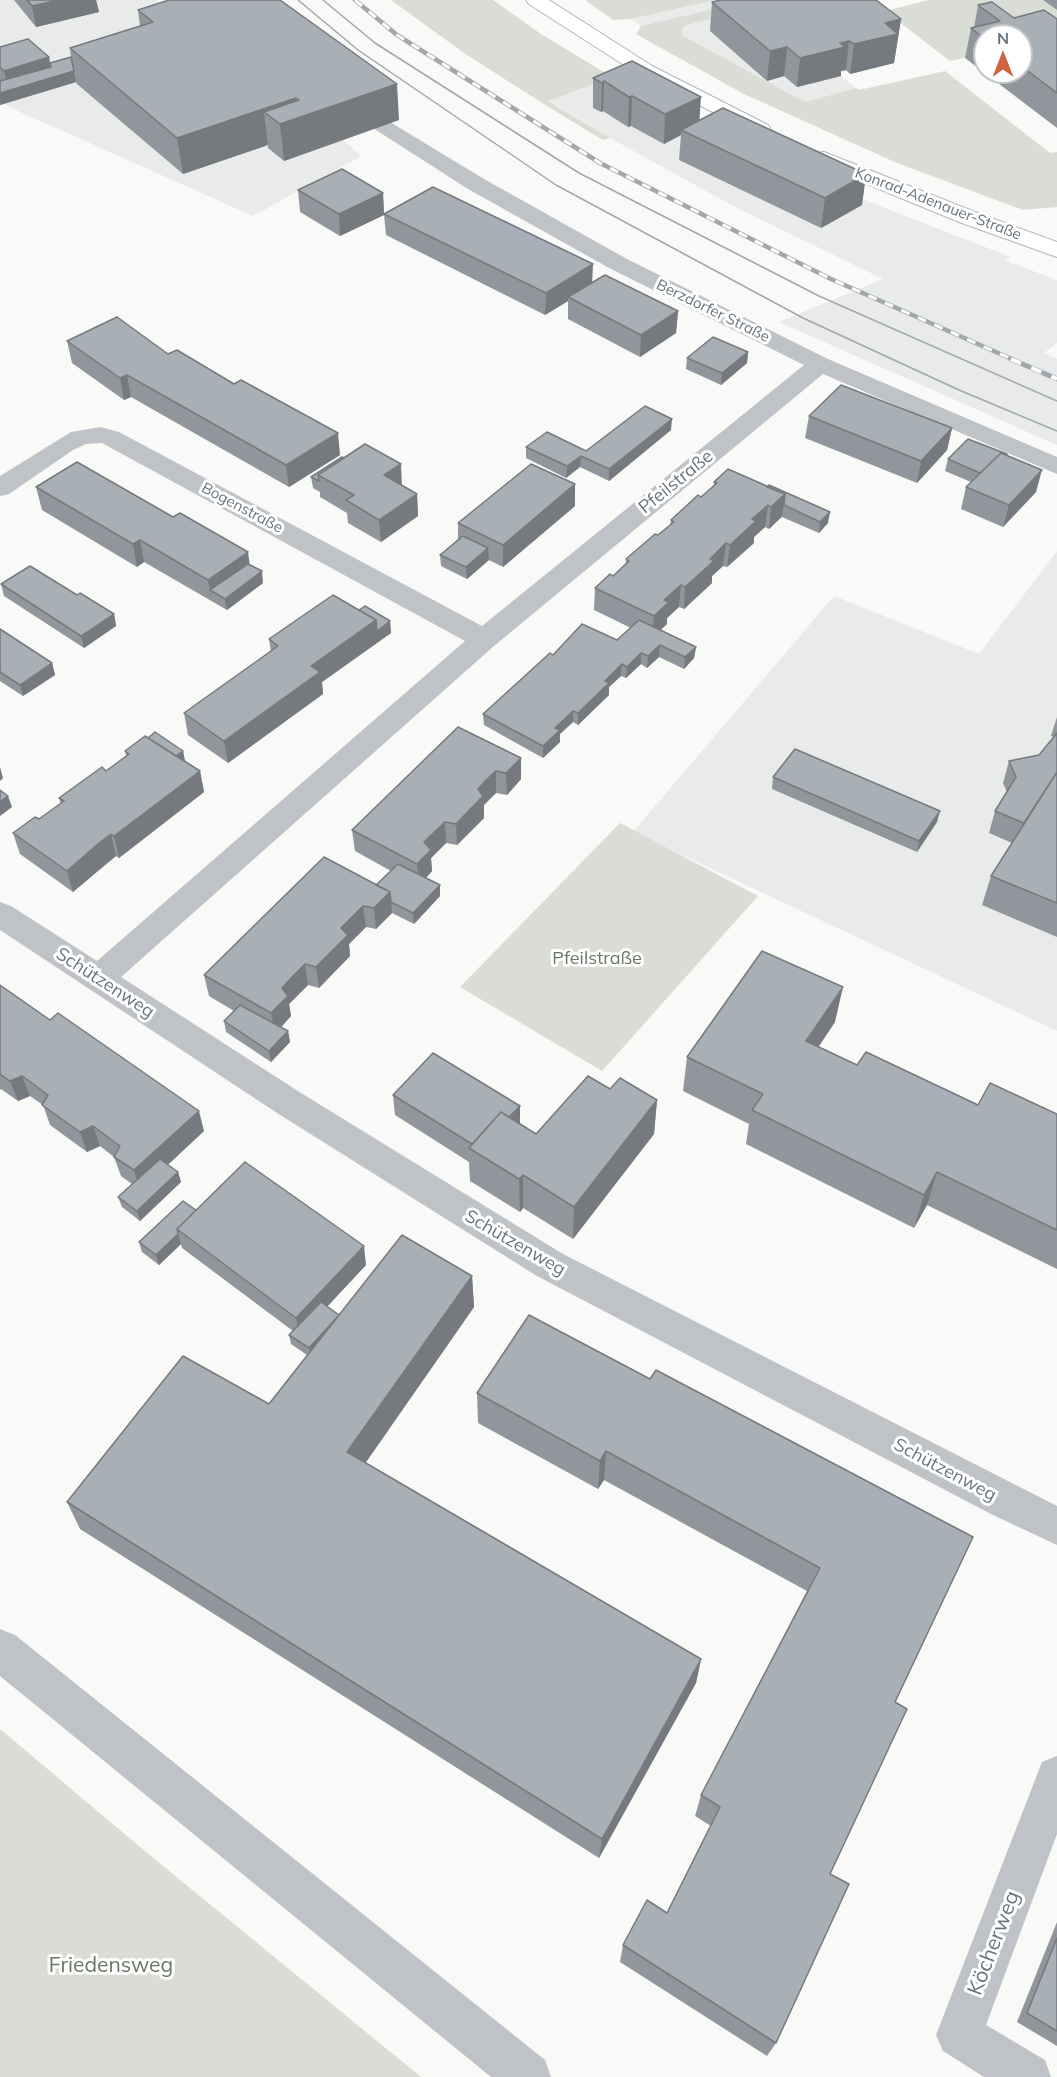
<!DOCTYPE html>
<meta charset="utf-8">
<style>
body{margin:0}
#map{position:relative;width:1057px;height:2077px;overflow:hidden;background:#f9f9f7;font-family:Mulish,sans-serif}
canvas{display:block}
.north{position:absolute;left:973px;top:24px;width:60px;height:60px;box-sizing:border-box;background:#fff;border:2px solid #c2c7cb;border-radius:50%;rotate:0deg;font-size:16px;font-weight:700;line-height:24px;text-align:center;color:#67747e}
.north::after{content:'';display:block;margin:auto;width:21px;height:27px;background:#ce6441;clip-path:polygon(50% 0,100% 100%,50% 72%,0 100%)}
</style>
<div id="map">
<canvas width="1057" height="2077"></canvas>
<div class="north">N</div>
</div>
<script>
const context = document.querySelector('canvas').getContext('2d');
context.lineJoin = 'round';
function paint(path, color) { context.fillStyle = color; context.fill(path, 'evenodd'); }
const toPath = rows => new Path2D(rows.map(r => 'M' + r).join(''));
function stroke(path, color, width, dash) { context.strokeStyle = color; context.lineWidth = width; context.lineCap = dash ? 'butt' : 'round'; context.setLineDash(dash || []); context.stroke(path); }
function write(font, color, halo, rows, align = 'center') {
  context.font = font + ' Mulish,sans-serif'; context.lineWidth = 6; context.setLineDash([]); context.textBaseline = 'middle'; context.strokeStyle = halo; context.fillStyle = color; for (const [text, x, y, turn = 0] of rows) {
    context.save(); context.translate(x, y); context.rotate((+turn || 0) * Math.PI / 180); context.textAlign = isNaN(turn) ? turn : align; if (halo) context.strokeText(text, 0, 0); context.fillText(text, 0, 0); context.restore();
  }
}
const built = toPath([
 [0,0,156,0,171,18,201,10,361,156,253,216,0,103],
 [715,0,862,0,842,5,897,48,881,52,894,63,850,74,845,70,837,73,856,88,805,102,682,35,682,29,687,25,745,11,717,8,641,26,631,19],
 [612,77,784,164,872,203,1011,257,1004,260,1057,280,1057,343,1044,353,1057,359,1057,445,779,322,883,279,735,207,610,138,548,100],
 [1057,551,1057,1031,633,832,834,596,979,654]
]);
const green = toPath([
 [391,0,493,0,541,34,612,77,548,101,610,138,603,140,542,103,464,53],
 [585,0,715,0,631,19,613,20],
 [929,0,1043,0,1057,10,1057,31,1021,36,973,34,985,53,950,61,885,11],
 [717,8,747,10,687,25,682,29,682,35,805,102,856,88,859,90,945,71,1050,153,1057,152,1057,207,1023,210,897,163,744,94,636,34,641,26],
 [620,823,758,896,602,1071,460,987],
 [0,1729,146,1852,421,2077,0,2077]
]);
const minor = toPath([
 [383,120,390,122,484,179,627,259,828,359,1057,457,1057,474,823,374,494,646,121,977,301,1093,563,1254,1057,1506,1057,1545,991,1514,537,1276,277,1113,0,930,0,902,11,906,97,961,465,641,102,443,86,444,73,450,9,494,0,496,0,476,71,432,100,427,119,432,482,626,804,365,611,269,468,189,376,130,373,126,376,122,383,120],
 [0,1629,15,1635,545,2060,551,2077,491,2077,0,1676,0,1629],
 [1057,1756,1057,1834,986,2025,1045,2060,1051,2077,984,2077,943,2051,936,2035,1042,1762,1057,1756]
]);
const major = toPath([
 [526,0,549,0,652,66,768,125,771,129,768,133,761,135,754,133,638,74,529,4,526,0],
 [824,152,975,212,1057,242,1057,257,959,222,816,163,813,158,816,153,824,152]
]);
const tram = toPath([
 [298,0,358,50,556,185,803,318,959,390,1057,431],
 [323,0,375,43,579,173,819,296,1057,401]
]);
const railFar1 = toPath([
 [355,0,397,35,600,163,831,279,1014,360]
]);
const rail = toPath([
 [1011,359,1057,379]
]);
const wall = toPath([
 [14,0,96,0,99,12,36,27],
 [716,0,876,0,901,19,894,63,850,74,846,70,841,71,841,76,797,87,784,76,767,81,710,31,712,2,716,1],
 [1043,0,1057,0,1057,10],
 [978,5,1014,18,1057,19,1057,128,965,58,971,28,974,28],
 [985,36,1021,36,1021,72,985,72],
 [138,10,399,120,284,161,268,148,268,145,183,174,77,84,76,82,0,105,0,47,50,63,71,57,70,48,140,26],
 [632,61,699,120,866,174,862,205,821,228,679,160,681,135,664,144,631,126,628,127,603,111,601,112,593,108,593,78],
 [298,190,383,193,384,215,340,236,300,212],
 [384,214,678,311,676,333,640,357,568,319,568,301,545,315,386,235],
 [67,341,168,354,340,455,289,487,131,397,124,400,72,363],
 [748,352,747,363,721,385,686,369,687,358],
 [809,416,952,428,947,450,917,483,805,438],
 [671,430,609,481,580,467,566,478,526,458,526,447,586,451],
 [1007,455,1036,492,1003,527,961,509,966,487,971,482,945,471,948,459],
 [342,457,402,485,417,494,418,516,381,542,348,523,347,513,320,497,320,492,313,488,311,477],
 [728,469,828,523,819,533,782,517,769,529,765,527,754,537,754,543,727,567,723,566,712,576,712,583,684,609,679,607,667,618,667,624,660,630,696,647,694,658,684,669,659,657,647,668,641,664,626,678,621,676,609,687,609,695,578,725,573,722,560,734,560,742,543,758,484,725,483,714,553,655,617,640,631,628,594,610,595,588,613,576,626,564,626,559,670,525,671,520,701,497,714,486,714,482],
 [575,484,575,506,503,567,489,560,467,579,441,566,440,555,458,539,458,523],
 [36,487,250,565,263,583,227,610,144,562,137,567,42,510],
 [1,584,77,595,114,614,116,626,84,648,4,596],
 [359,610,390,621,391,633,322,682,323,694,228,763,188,735,184,713,271,651,269,639],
 [0,629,52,663,55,675,23,696,0,681],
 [1057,717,1057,937,982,905,991,876,1012,843,989,833,995,811,1007,792,1003,783,1009,761,1039,755,1054,737,1051,736],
 [148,738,183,751,185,761,200,771,204,792,119,858,116,856,105,865,73,892,20,854,13,833,39,819,61,804,59,798,106,771,126,756,125,751],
 [521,758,521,779,507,795,496,793,486,802,484,805,484,818,457,845,446,843,431,858,432,871,426,878,440,896,414,924,392,913,376,929,366,927,349,944,350,956,319,988,308,985,289,1004,291,1016,281,1027,288,1031,290,1042,271,1062,226,1032,224,1021,234,1011,209,996,204,975,376,885,391,871,355,851,352,830],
 [773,777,937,822,917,852,772,789],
 [0,985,204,1131,168,1165,178,1172,181,1182,140,1221,122,1207,118,1197,132,1184,121,1176,114,1157,100,1146,87,1152,50,1125,43,1105,30,1096,18,1101,1,1089,0,1090],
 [835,1022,818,1047,857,1065,978,1105,1057,1114,1057,1269,927,1205,914,1228,746,1144,749,1124,683,1091,687,1057],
 [610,1089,657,1100,654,1134,573,1239,523,1208,520,1212,470,1181,469,1162,395,1115,393,1095,520,1124,536,1134],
 [196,1210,366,1265,327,1306,339,1315,472,1276,474,1307,365,1463,701,1659,696,1683,599,1858,80,1529,67,1502,269,1404,307,1355,291,1344,289,1335,293,1331,182,1248,181,1244,159,1265,142,1252,139,1242],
 [650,1379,973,1537,895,1702,830,1874,776,2043,767,2056,620,1962,623,1945,667,1913,711,1826,695,1816,701,1795,807,1591,604,1480,598,1489,478,1423,477,1393],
 [1057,1922,1057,2046,1017,2022]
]);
const shadedWall = toPath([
 [59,0,96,0,99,12,36,27,32,6],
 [901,19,894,63,850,74,854,44,885,23],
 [849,41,846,70,841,71,841,76,797,87,800,58,840,43],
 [787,47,784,76,767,81,770,51],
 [49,57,53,77,74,71,76,82,0,105,0,93,9,90,4,71],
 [604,81,603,111,601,112,602,83],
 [397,84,399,120,284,161,280,124,264,112,268,145,183,174,177,138,296,98,298,118],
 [632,96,631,126,628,127,629,97],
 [701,97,699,127,681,130,681,135,664,144,665,114],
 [866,174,862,205,821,228,825,198],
 [383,193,384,215,340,236,339,214],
 [593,264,592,286,568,297,568,301,545,315,546,293],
 [678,311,676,333,640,357,641,335],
 [748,352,747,363,721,385,722,373],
 [127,375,131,397,124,400,120,378],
 [672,419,671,430,609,481,609,469],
 [952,428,947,450,917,483,921,461],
 [338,433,340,455,289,487,286,465],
 [581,456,580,467,566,478,567,466],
 [401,464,402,486,384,475],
 [1042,470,1036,492,1003,527,1009,505],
 [575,484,575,506,503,567,503,545],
 [417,494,418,516,381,542,379,520],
 [785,494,782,516,769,529,771,507],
 [768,505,765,527,754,537,754,543,727,567,730,545,752,519],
 [830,512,828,523,819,533,820,522],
 [140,540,144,562,137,567,133,544],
 [726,543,723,566,712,576,712,583,684,609,685,587,710,559],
 [488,548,489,560,467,579,466,567],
 [248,552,251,574,210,590,212,602,208,580],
 [262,571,263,583,227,610,225,599],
 [681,585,679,607,667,618,667,624,652,638,654,616,664,600],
 [114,614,116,626,84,648,81,636],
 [376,620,390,621,391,633,322,682,323,694,228,763,224,741,311,666],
 [660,645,659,657,647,668,648,656],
 [696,647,694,658,684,669,685,657],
 [641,653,641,664,626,678,627,667],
 [52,663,55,675,23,696,20,685],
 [622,664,621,676,609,687,609,695,578,725,578,713,605,681],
 [573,711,573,722,560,734,560,742,543,758,543,746,555,728],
 [183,751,185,762,170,761],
 [521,758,521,779,507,795,506,773],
 [0,767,3,778,0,781],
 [200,771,204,792,119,858,114,836],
 [496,771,496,793,484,805,484,818,457,845,456,824,478,789],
 [8,796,12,807,0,816,0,802],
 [940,811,937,822,917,852,919,841],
 [445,822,446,843,431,858,432,871,419,886,417,864,424,842],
 [111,834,116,856,105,865,73,892,67,871,99,843],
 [440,885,440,896,414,924,413,913],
 [390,892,392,913,376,929,374,908],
 [363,906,366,927,349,944,350,956,319,988,316,967,341,928],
 [305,964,308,985,289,1004,291,1016,275,1034,271,1013,282,988],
 [843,987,835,1022,799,1076,806,1041],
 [288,1031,290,1042,271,1062,269,1051],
 [22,1076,30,1096,18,1101,10,1081],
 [657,1100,654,1134,573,1239,574,1207],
 [520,1106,520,1126,480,1149],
 [199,1111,204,1131,140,1190,134,1170],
 [93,1126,100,1146,87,1152,80,1132],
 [178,1172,181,1182,140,1221,137,1211],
 [937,1172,927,1205,914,1228,924,1195],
 [523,1175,523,1208,520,1212,519,1179],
 [178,1234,181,1244,159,1265,156,1255],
 [364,1246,366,1265,300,1336,296,1318],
 [472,1276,474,1307,353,1481,347,1452],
 [340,1315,311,1358,309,1348],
 [606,1451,604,1480,598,1489,600,1461],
 [701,1659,696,1683,599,1858,602,1839]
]);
const building = toPath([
 [27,0,59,0,32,6,27,0],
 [169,0,280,0,397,84,280,124,264,112,299,100,296,98,177,138,70,48,153,22,138,10,169,0],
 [722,0,876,0,901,19,885,23,898,34,854,44,849,41,840,43,845,47,800,58,787,47,770,51,712,2,722,0],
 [992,2,1014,18,1044,10,1057,19,1057,93,1021,66,1021,36,985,36,985,39,971,28,1000,21,978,5,992,2],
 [28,39,49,57,4,71,0,67,0,47,28,39],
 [71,57,74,71,0,93,0,81,51,67,50,63,71,57],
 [632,61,701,97,665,114,632,96,629,97,604,81,602,83,593,78,632,61],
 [723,108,866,174,825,198,681,130,723,108],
 [342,169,383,193,339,214,298,190,342,169],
 [433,187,593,264,546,293,384,214,433,187],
 [605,275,678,311,641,335,568,297,605,275],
 [117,317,168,354,177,350,234,384,241,380,338,433,286,465,127,375,120,378,67,341,117,317],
 [713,337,748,352,722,373,687,358,713,337],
 [841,385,952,428,921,461,809,416,841,385],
 [645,406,672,419,609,469,581,456,567,466,526,447,547,432,586,451,645,406],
 [968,439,1007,454,1006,455,1001,453,980,473,948,459,968,439],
 [365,444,401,464,384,475,417,494,379,520,346,500,354,495,318,475,365,444],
 [1001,453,1042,470,1009,505,966,487,1001,453],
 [342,457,344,458,318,475,319,481,311,477,342,457],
 [77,462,173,517,180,513,248,552,208,580,140,540,133,544,36,487,77,462],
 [531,464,575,484,503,545,458,523,531,464],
 [728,469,785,494,771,507,768,505,752,519,756,521,730,545,726,543,710,559,714,561,685,587,681,585,664,600,669,602,654,616,595,588,610,574,613,576,629,561,626,559,655,534,658,535,674,522,671,520,698,495,701,497,717,483,714,482,728,469],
 [769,485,830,512,820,522,784,505,785,494,767,487,769,485],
 [463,536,488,548,466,567,440,555,463,536],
 [248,564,262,571,225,599,210,590,248,564],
 [30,566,77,595,80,593,114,614,81,636,1,584,30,566],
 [333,595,376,620,311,666,320,672,224,741,184,713,278,646,269,639,333,595],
 [365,606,390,621,377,631,376,620,359,610,365,606],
 [639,620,696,647,685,657,660,645,648,656,641,653,627,667,622,664,605,681,609,683,578,713,573,711,555,728,560,730,543,746,483,714,550,653,553,655,582,624,617,640,639,620],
 [0,629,52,663,20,685,0,672,0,629],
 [458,727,521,758,506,773,496,771,486,780,478,789,483,796,456,824,445,822,424,842,431,850,417,864,352,830,458,727],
 [155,732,183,751,176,756,148,738,155,732],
 [1057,733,1057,772,1024,823,995,811,1016,777,1009,761,1039,755,1057,733],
 [145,736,200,771,114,836,111,834,99,843,67,871,13,833,35,817,39,819,64,801,59,798,102,767,106,771,129,754,125,751,145,736],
 [795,749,940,811,919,841,773,777,795,749],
 [1057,772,1057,903,991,876,1057,772],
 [0,790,8,796,0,802,0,790],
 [324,857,390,892,374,908,363,906,341,928,348,935,316,967,305,964,293,976,282,988,288,996,271,1013,204,975,324,857],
 [398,864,440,885,413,913,391,902,390,892,376,885,398,864],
 [762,951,843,987,806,1041,857,1065,866,1052,978,1105,990,1083,1057,1114,1057,1230,937,1172,924,1195,752,1110,763,1094,687,1057,762,951],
 [0,985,50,1020,58,1013,199,1111,134,1170,114,1157,120,1146,93,1126,80,1132,42,1105,48,1095,36,1086,22,1076,10,1081,0,1074,0,985],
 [240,1005,288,1031,269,1051,224,1021,240,1005],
 [433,1053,520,1106,509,1117,501,1112,472,1144,393,1095,433,1053],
 [588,1076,610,1089,620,1078,657,1100,574,1207,523,1175,519,1179,469,1148,501,1112,536,1134,588,1076],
 [160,1159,178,1172,137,1211,118,1197,160,1159],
 [245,1162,364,1246,296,1318,177,1229,245,1162],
 [183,1201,196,1210,177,1229,178,1234,156,1255,139,1242,183,1201],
 [402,1235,472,1276,347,1452,701,1659,602,1839,67,1502,183,1356,269,1404,402,1235],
 [321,1302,339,1315,330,1325,309,1348,289,1335,321,1302],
 [529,1315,650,1379,656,1370,973,1537,895,1702,907,1709,830,1874,849,1884,776,2043,623,1945,647,1900,667,1913,720,1807,701,1795,820,1568,606,1451,600,1461,477,1393,529,1315],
 [1057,1938,1057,2031,1027,2013,1057,1938]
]);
const farStreetnames = [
 ["Konrad-Adenauer-Straße",938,204,21],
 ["Berzdorfer Straße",713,311,26],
 ["Bogenstraße",242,508,28]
];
const streetNames = [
 ["Pfeilstraße",676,482,-39],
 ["Schützenweg",105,983,33],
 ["Schützenweg",515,1243,30],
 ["Schützenweg",945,1470,28]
];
const parkNames = [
 ["Pfeilstraße",597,959]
];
const nearStreetnames = [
 ["Köcherweg",994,1943,-69]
];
const nearParknames = [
 ["Friedensweg",111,1966]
];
paint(built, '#e9eaea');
paint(green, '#d9ddd6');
stroke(major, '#b3b7ba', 2);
paint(minor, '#bfc2c6');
paint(major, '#fff');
stroke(tram, '#a1a7ac', 1.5);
stroke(railFar1, '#a1a7ac', 4.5);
stroke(rail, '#a1a7ac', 5);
stroke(railFar1, '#fff', 3, [9]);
stroke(rail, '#fff', 4, [11]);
paint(wall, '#90969c');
paint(shadedWall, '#767a7f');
paint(building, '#a8afb5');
stroke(building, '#767a7f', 1.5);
write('15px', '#67747e', '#fff', farStreetnames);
write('18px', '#67747e', '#fff', streetNames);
write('18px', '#687766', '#fff', parkNames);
write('21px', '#67747e', '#fff', nearStreetnames);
write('21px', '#687766', '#fff', nearParknames);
</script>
